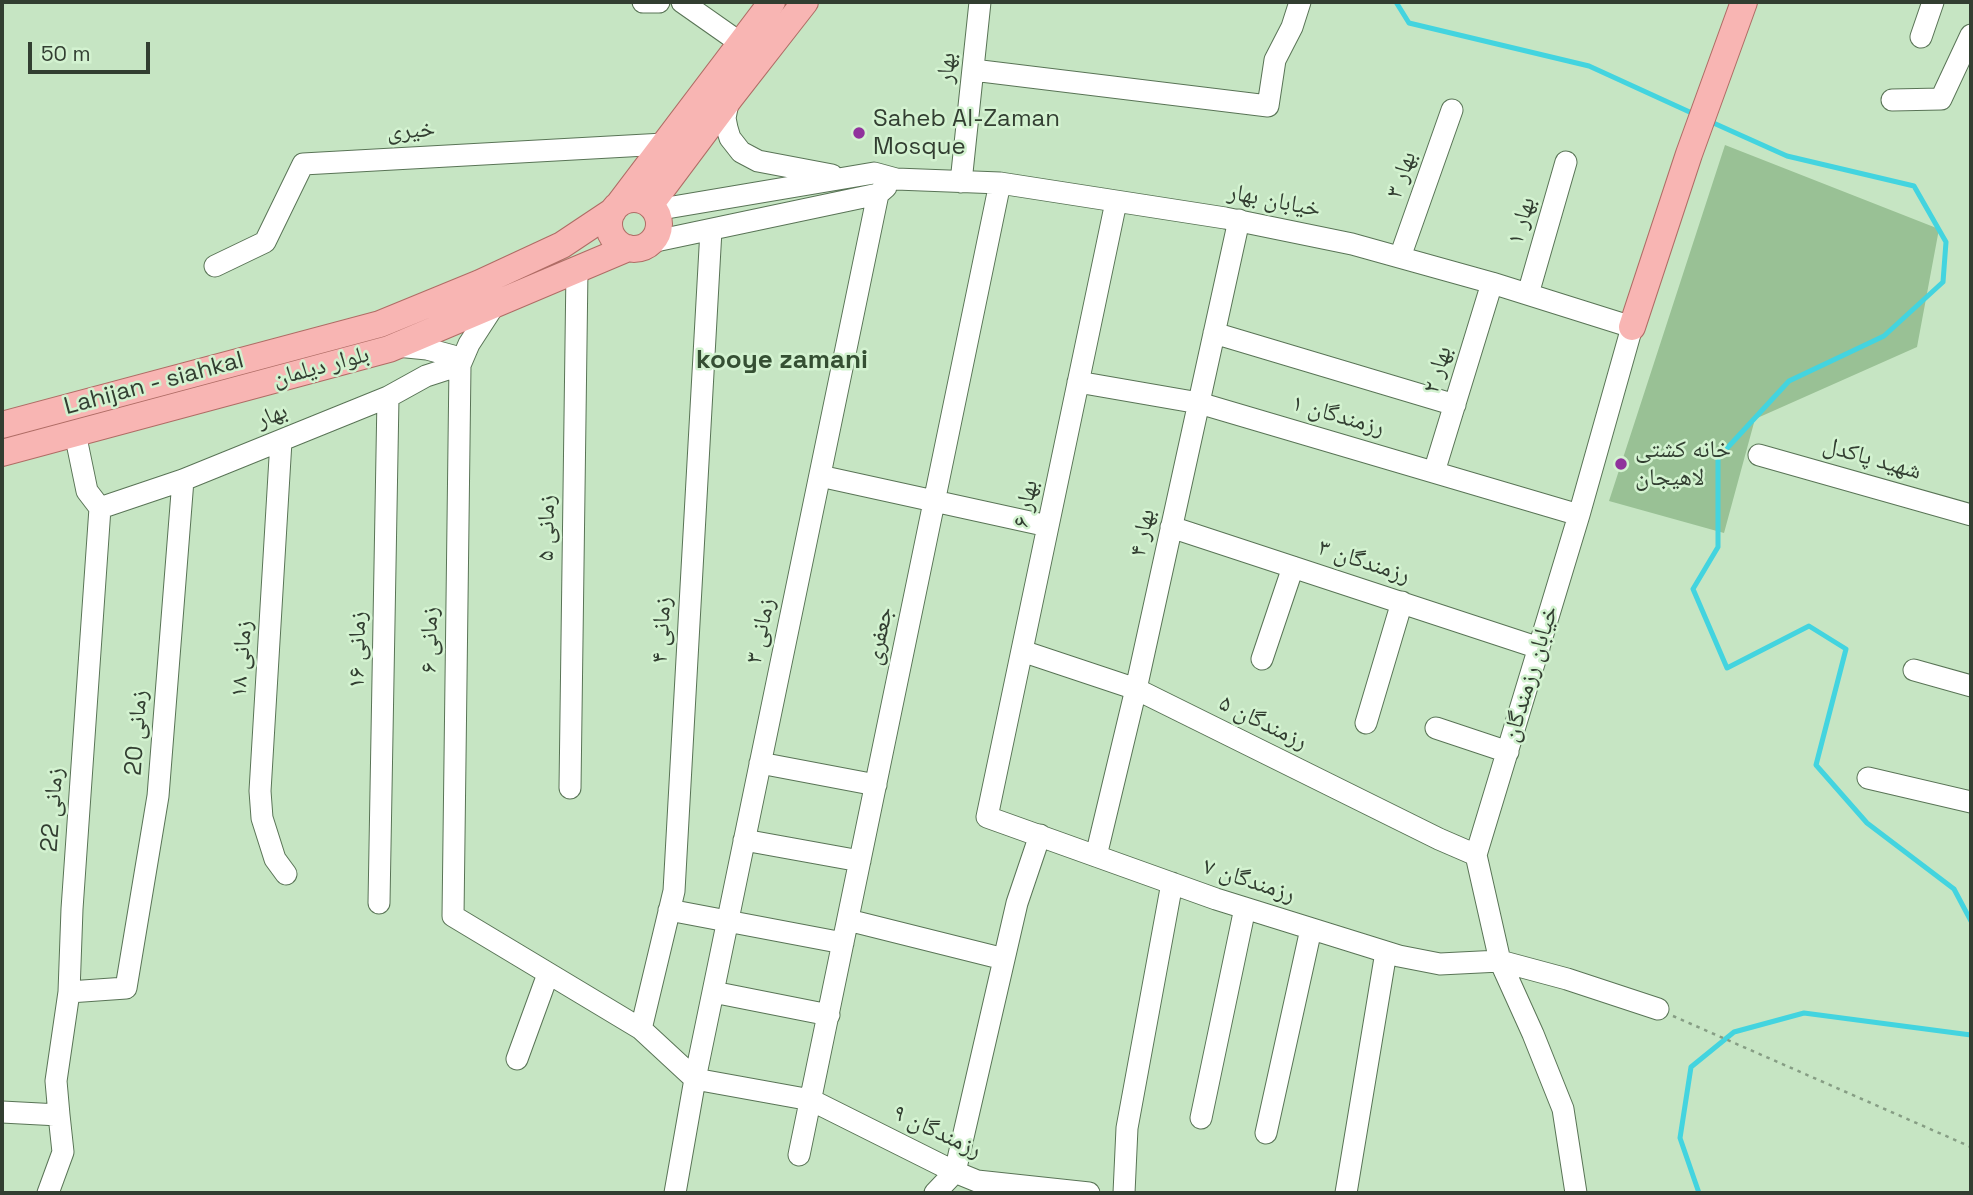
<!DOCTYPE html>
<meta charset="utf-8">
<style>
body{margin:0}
#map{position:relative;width:1973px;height:1195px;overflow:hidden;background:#c6e5c3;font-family:"Space Grotesk",sans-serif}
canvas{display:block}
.frame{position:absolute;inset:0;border:4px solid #323e31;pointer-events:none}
.scale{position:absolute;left:28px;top:42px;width:122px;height:32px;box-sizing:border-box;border:4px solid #323e31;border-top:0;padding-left:9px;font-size:21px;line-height:24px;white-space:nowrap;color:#323e31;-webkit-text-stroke:5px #d3f2d0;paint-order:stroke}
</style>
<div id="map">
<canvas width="1973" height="1195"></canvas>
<div class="frame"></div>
<div class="scale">50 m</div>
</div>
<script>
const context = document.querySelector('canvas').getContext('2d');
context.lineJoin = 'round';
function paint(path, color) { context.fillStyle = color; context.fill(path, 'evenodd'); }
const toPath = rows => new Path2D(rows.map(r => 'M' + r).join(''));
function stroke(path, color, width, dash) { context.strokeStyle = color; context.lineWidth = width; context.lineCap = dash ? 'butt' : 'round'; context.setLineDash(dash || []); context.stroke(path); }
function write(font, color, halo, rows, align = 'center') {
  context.font = font + ' "Space Grotesk","Noto Naskh Arabic",sans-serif'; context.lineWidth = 5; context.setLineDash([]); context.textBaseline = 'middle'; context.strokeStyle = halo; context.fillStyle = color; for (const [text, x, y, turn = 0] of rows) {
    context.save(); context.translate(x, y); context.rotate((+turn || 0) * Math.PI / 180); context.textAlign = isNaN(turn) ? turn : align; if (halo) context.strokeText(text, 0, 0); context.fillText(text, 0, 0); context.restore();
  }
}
const green = toPath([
 [1725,145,1939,229,1917,347,1755,419,1724,533,1609,501]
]);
const stream = toPath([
 [1396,2,1409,23,1589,66,1694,114],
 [1709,121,1787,156,1914,186,1946,242,1943,282,1884,336,1789,381,1718,458,1718,547,1693,589,1727,668,1809,626,1846,649,1816,765,1867,823,1954,889,1971,921],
 [1699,1193,1680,1138,1691,1067,1734,1032,1804,1013,1971,1035]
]);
const path = toPath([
 [1673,1016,1971,1147]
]);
const minor = toPath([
 [643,2,659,2],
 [682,2,739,42],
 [1921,37,1933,2],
 [973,70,1268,106,1275,60,1292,27,1300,2],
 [729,98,725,118,727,128,730,138,741,152,758,161,832,175],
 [1892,100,1941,99,1971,35],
 [961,182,980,2],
 [1116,202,987,817,1216,899,1399,956,1440,964,1500,961,1567,979,1658,1009],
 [655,210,874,173,896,179,1000,183,1225,218,1352,244,1492,283,1632,327,1579,515,1476,855,1500,961,1533,1034,1563,1109,1576,1193],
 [651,242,878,194,886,187],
 [1400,257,1452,110],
 [215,266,265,242,303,164,664,144],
 [1528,294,1566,162],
 [493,307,469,344,460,365,453,916,641,1029,695,1079,811,1100,955,1172,977,1181,1089,1193],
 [1214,333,1455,405],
 [397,346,427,349,453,356,460,365],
 [1078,382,1199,403,1579,515],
 [75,433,87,491,100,508],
 [281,441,260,791,262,818,275,859,286,874],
 [1759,455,1971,515],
 [1434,472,1492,283],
 [820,476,1048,526],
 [100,508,183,480,388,397,426,376,460,365],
 [1171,527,1539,648],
 [1022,651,1136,689,1439,839,1476,855],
 [1262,659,1293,567],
 [1914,670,1971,686],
 [1366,723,1402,602],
 [1436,728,1508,752],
 [760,763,876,785],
 [1868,778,1971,802],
 [570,788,577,269],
 [744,840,860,861],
 [1096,856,1136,689,1239,220],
 [379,903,388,397],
 [669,910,843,943],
 [848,920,1004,959],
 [69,992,126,988,158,796,183,480],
 [713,992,829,1015],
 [641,1029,674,891,711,230],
 [517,1059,548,974],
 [2,1112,59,1115,63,1152,48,1193],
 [59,1115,56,1081,69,992,72,909,100,508],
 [1201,1118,1245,908],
 [1266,1133,1311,929],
 [799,1155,1000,183],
 [675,1193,695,1079,878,194],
 [935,1193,955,1172,1017,903,1040,835],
 [1124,1193,1127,1128,1172,883],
 [1346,1193,1386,952]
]);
const major = toPath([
 '609 224a25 25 0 1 1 50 0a25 25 0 1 1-50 0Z',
 [619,204,772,2],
 [650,205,730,98,805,2],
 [1632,327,1689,154,1744,2],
 [2,425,380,324,480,283,562,245,613,211],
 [2,453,389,349,628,248]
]);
const markers = [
 [859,133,7,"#90329c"],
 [1621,464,7,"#90329c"]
];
const streetNames = [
 ["بهار",947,68,-85],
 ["خیری",411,131,-3],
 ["بهار ۳",1402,175,-71],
 ["خیابان بهار",1274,201,11],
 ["بهار ۱",1522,221,-74],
 ["بلوار دیلمان",321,367,-15],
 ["بهار ۲",1438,370,-73],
 ["Lahijan - siahkal",154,384,-15],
 ["بهار",272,416,-22],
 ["رزمندگان ۱",1338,416,16],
 ["شهید پاکدل",1872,459,16],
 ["بهار ۶",1026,504,-78],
 ["زمانی ۵",547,528,-89],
 ["بهار ۴",1143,533,-78],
 ["رزمندگان ۳",1364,562,18],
 ["زمانی ۴",662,630,-87],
 ["زمانی ۳",761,631,-78],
 ["جعفری",880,636,-78],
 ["زمانی ۶",430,640,-89],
 ["زمانی ۱۶",358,650,-89],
 ["زمانی ۱۸",242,659,-86],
 ["خیابان رزمندگان",1531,674,-73],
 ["رزمندگان ۵",1263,723,26],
 ["زمانی 20",137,733,-86],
 ["زمانی 22",53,810,-86],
 ["رزمندگان ۷",1249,881,18],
 ["رزمندگان ۹",937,1132,25]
];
const poiNames = [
 ["Saheb Al-Zaman",873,119],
 ["Mosque",873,147],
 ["خانه کشتی",1635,450],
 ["لاهیجان",1635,478]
];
const neighbourhoodNames = [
 ["kooye zamani",782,361]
];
paint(green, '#99c195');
stroke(stream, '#43d4df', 5);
stroke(minor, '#597456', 23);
stroke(major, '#af6c65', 28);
stroke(path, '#869d84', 2.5, [3.5, 5]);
stroke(minor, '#fff', 21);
stroke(major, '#f8b5b3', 26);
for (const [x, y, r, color] of markers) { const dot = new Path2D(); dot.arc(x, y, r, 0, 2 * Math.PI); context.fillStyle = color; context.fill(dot); stroke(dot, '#d3f2d0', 2.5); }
write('24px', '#323e31', '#d3f2d0', streetNames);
write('24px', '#323e31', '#d3f2d0', poiNames, 'left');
write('bold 26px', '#354f33', '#d3f2d0', neighbourhoodNames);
</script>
